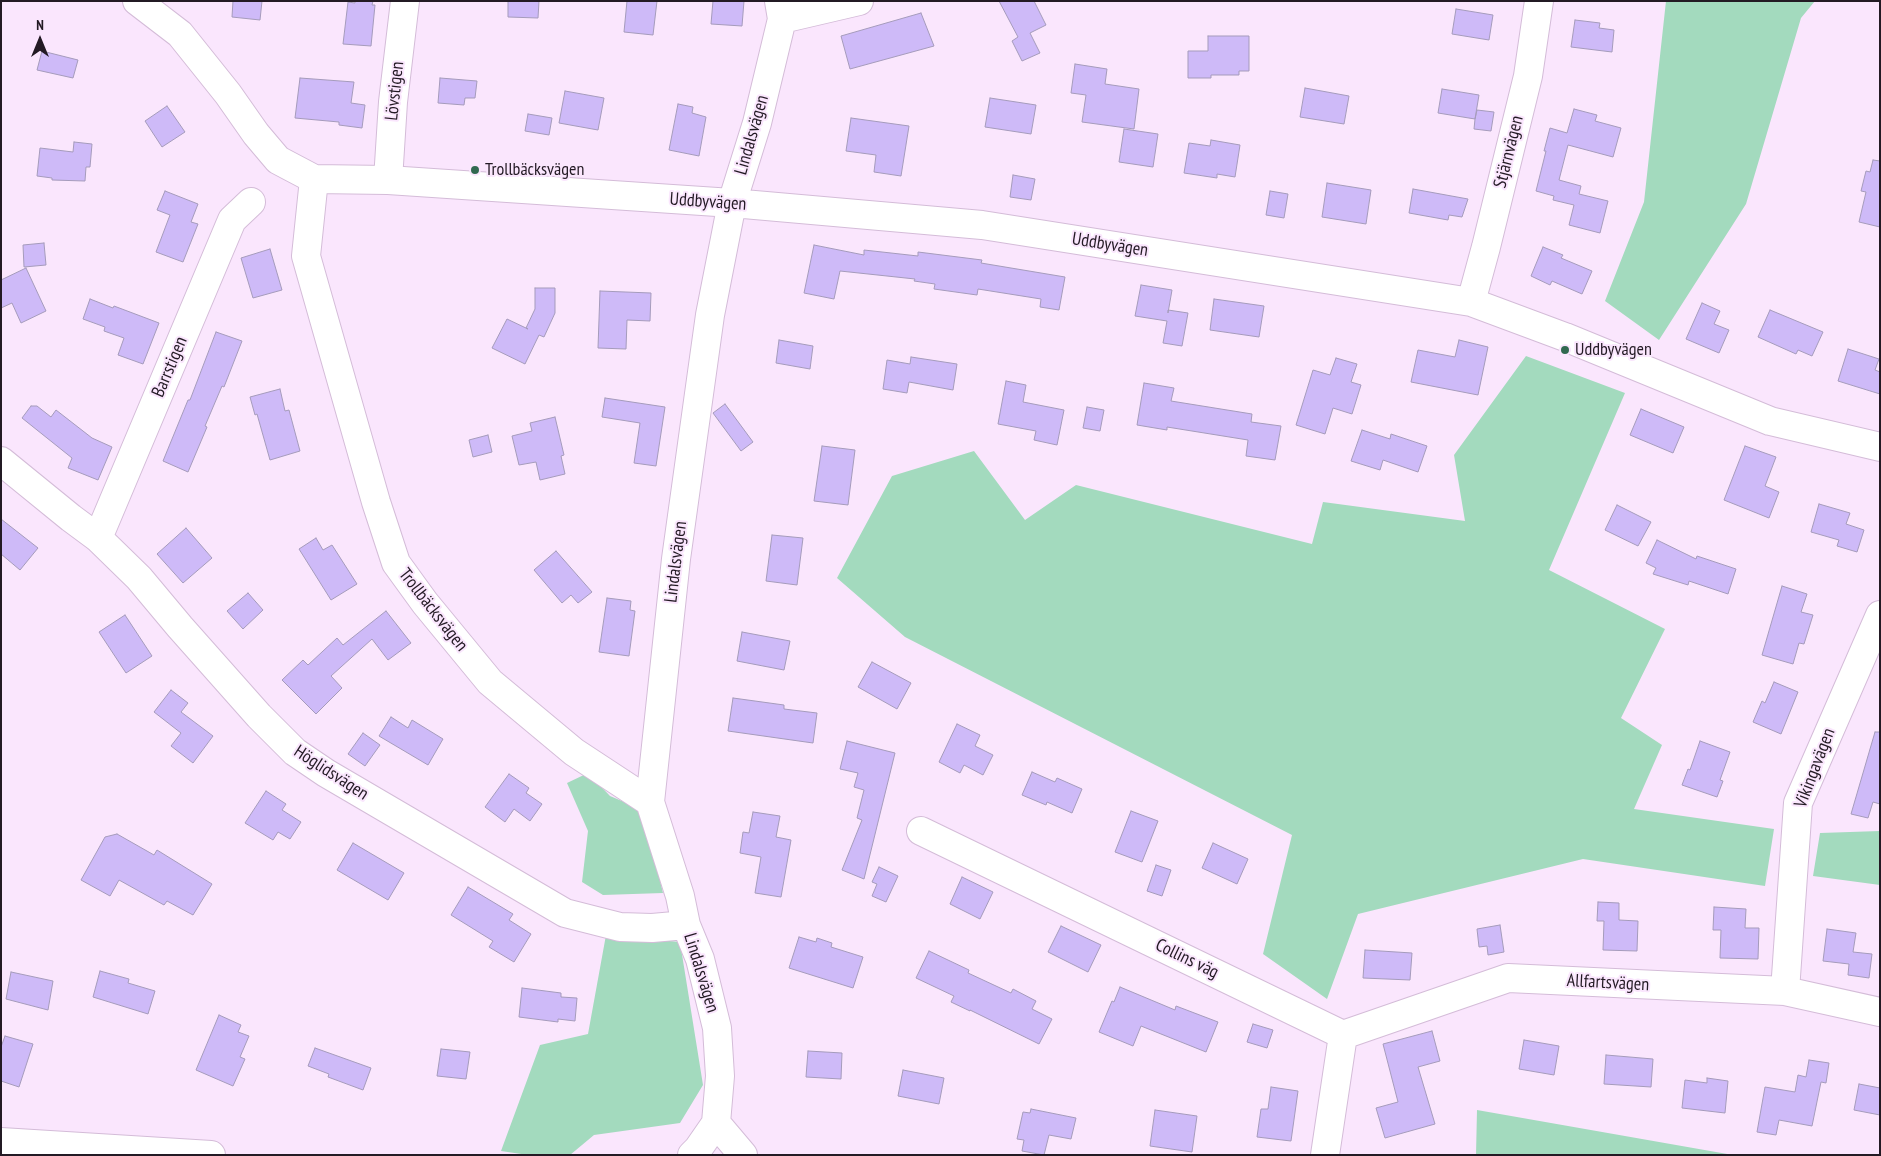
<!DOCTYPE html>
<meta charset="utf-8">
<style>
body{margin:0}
#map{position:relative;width:1881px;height:1156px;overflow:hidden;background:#fae6fd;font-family:"PT Sans Narrow",sans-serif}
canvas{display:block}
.frame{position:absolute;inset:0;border:2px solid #231a24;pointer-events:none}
.north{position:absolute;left:15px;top:15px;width:50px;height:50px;-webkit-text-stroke:4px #fae6fd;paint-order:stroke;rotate:0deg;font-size:14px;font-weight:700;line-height:20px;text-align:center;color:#231a24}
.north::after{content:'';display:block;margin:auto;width:18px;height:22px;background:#231a24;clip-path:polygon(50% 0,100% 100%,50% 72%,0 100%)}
</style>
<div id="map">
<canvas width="1881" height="1156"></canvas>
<div class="frame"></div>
<div class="north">N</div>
</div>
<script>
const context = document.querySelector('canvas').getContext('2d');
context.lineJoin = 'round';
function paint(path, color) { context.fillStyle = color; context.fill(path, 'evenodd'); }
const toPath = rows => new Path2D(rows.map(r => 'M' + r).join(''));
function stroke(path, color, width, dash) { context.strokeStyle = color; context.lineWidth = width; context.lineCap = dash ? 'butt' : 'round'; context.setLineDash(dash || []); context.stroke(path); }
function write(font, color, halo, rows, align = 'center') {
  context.font = font + ' "PT Sans Narrow",sans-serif'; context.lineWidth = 4; context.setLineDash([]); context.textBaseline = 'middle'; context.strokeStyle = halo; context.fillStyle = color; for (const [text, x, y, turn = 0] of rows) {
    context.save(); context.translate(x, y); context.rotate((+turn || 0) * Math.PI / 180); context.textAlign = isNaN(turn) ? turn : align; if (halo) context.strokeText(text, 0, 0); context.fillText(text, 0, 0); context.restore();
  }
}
const green = toPath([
 [1666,1,1815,1,1801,18,1746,204,1659,340,1605,301,1644,202],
 [1526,356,1625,393,1549,570,1665,629,1621,718,1662,745,1634,809,1774,829,1765,886,1583,859,1358,914,1327,999,1263,954,1292,835,905,637,837,578,892,476,974,451,1025,520,1076,485,1312,544,1323,502,1465,521,1454,455],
 [588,773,610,796,643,810,663,893,603,895,582,882,588,831,567,783],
 [1880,831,1880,885,1813,876,1820,833],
 [606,935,680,942,703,1085,680,1123,594,1135,570,1155,528,1155,501,1151,540,1045,588,1034],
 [1477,1110,1733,1155,1476,1155]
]);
const building = toPath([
 [233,1,262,1,260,20,232,17,233,1],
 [355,1,373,1,372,5,375,5,371,46,343,44,348,2,355,3,355,1],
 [508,1,539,1,538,18,508,17,508,1],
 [627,1,657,1,653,35,624,32,627,1],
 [713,1,744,1,742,26,711,24,713,1],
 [999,1,1034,1,1046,25,1030,33,1040,53,1022,61,1012,41,1018,37,999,1],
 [1456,9,1493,15,1489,40,1452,34,1456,9],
 [921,13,934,46,850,69,841,36,921,13],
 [1575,20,1600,23,1599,28,1614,30,1612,52,1571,47,1575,20],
 [1208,36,1249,36,1249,71,1239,71,1239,75,1211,75,1211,78,1188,78,1188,51,1208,51,1208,36],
 [42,51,78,60,73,78,37,70,42,51],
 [1075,64,1107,69,1105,84,1139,89,1134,129,1082,122,1086,95,1071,93,1075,64],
 [300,78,354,82,351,103,365,105,362,128,339,125,339,122,295,118,300,78],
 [440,78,477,81,475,98,465,98,464,105,438,103,440,78],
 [1305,88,1349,96,1344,124,1300,117,1305,88],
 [1442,89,1479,95,1475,119,1477,110,1494,112,1491,131,1474,129,1475,119,1438,113,1442,89],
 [565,91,604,98,598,130,559,123,565,91],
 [990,98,1036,105,1031,134,985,127,990,98],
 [678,104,693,107,692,113,706,117,699,156,669,150,678,104],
 [167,106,185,132,162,147,145,121,167,106],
 [1574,109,1597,115,1595,121,1621,128,1613,157,1568,145,1559,180,1581,186,1579,194,1608,201,1600,233,1569,225,1574,205,1553,200,1554,196,1536,191,1546,151,1544,151,1550,128,1567,133,1574,109],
 [528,114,552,118,549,135,525,131,528,114],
 [851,118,909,126,901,176,874,172,876,155,846,151,851,118],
 [1124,129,1158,134,1153,167,1119,162,1124,129],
 [1211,140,1240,145,1235,177,1217,174,1217,178,1184,173,1189,143,1210,146,1211,140],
 [74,142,92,144,90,167,86,167,85,181,52,180,52,178,37,176,40,148,73,152,74,142],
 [1873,160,1880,161,1880,227,1859,222,1866,192,1861,191,1866,171,1870,172,1873,160],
 [1013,175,1035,179,1031,200,1010,197,1013,175],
 [1327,183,1371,190,1366,224,1322,217,1327,183],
 [1413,189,1468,199,1462,217,1449,215,1448,220,1409,213,1413,189],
 [165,191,198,204,191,222,198,224,183,262,156,252,170,215,157,210,165,191],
 [1270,191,1288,194,1284,218,1266,215,1270,191],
 [44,243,46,265,24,267,23,245,44,243],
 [814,245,864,255,864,250,918,256,918,252,982,260,981,263,1065,277,1059,310,1040,307,1041,299,978,289,977,295,934,289,935,284,914,281,915,279,840,271,834,299,804,293,814,245],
 [1543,247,1563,255,1561,258,1592,271,1582,294,1552,281,1550,285,1531,276,1543,247],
 [270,249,282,290,253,298,241,258,270,249],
 [26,268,46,311,21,323,12,303,1,308,1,280,26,268],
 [1141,285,1172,290,1168,313,1168,310,1188,313,1182,346,1163,343,1167,321,1135,316,1141,285],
 [535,288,555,288,555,313,544,337,539,335,525,364,492,348,507,319,528,329,526,328,535,309,535,288],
 [600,291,651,293,650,321,627,320,626,349,598,348,600,291],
 [90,299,113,308,114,306,159,323,143,364,118,355,124,338,104,331,105,327,83,319,90,299],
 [1214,299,1264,306,1259,337,1210,330,1214,299],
 [1702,303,1720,311,1714,324,1729,330,1719,353,1686,339,1702,303],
 [1770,310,1823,332,1812,356,1798,350,1796,354,1758,337,1770,310],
 [216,332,242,341,224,387,222,386,205,426,207,427,188,472,163,461,188,400,190,400,216,332],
 [779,340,813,346,810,369,776,363,779,340],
 [1459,340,1488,347,1478,395,1411,382,1418,350,1455,357,1459,340],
 [1848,349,1879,359,1875,370,1880,372,1880,394,1838,381,1848,349],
 [911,357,957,364,953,390,909,382,907,393,883,389,887,360,910,364,911,357],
 [1336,358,1357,364,1351,382,1361,385,1352,414,1333,408,1325,434,1296,425,1313,370,1330,375,1336,358],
 [1006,381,1026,385,1023,402,1064,410,1057,445,1034,440,1036,431,998,424,1006,381],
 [1144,383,1174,388,1171,401,1252,414,1251,422,1281,426,1275,460,1246,456,1248,440,1167,427,1167,430,1137,425,1144,383],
 [280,389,285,411,289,410,300,451,270,460,257,414,255,415,250,397,280,389],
 [605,398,665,407,656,466,634,463,640,423,602,417,605,398],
 [725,404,753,442,741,451,713,413,725,404],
 [31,406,37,406,51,417,56,410,92,438,112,447,98,480,68,468,72,458,22,418,31,406],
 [1087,407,1104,410,1100,431,1083,428,1087,407],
 [1641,409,1684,427,1673,453,1630,435,1641,409],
 [555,417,564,455,561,456,565,474,540,480,536,462,519,465,512,436,532,431,530,423,555,417],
 [1362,430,1390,439,1391,434,1427,446,1418,472,1383,460,1380,470,1351,461,1362,430],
 [488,435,492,452,473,457,469,440,488,435],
 [822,446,855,450,848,505,814,501,822,446],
 [1745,446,1776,457,1765,486,1779,492,1769,518,1724,500,1745,446],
 [1819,504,1850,513,1846,524,1864,530,1857,552,1837,546,1839,540,1811,532,1819,504],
 [1617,505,1651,522,1638,546,1605,530,1617,505],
 [1,519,38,548,20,570,1,554,1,519],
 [186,528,212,558,183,583,157,554,186,528],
 [772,535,803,538,797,585,766,581,772,535],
 [316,538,323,550,332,545,357,584,331,600,299,549,316,538],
 [1657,540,1696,559,1697,556,1736,569,1728,594,1689,581,1688,585,1653,574,1656,568,1646,563,1657,540],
 [556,551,592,592,578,603,571,595,562,603,534,570,556,551],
 [1782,586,1807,594,1801,612,1813,615,1804,644,1799,643,1793,664,1762,655,1782,586],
 [248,593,263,610,243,629,227,611,248,593],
 [607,598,631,601,630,610,635,611,629,656,599,652,607,598],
 [386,611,411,643,388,660,372,639,331,676,342,688,316,714,282,680,303,660,308,665,337,638,343,645,386,611],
 [125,615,152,656,126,673,99,632,125,615],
 [742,632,790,641,784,670,737,661,742,632],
 [872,662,911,683,897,709,858,687,872,662],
 [1774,682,1798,692,1781,734,1753,722,1762,701,1765,703,1774,682],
 [171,690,188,703,181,712,213,736,193,763,171,746,181,733,154,712,171,690],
 [733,698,784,705,784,709,817,713,813,743,728,731,733,698],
 [391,717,408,728,412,720,443,739,428,765,379,736,391,717],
 [957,724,980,735,975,746,993,755,983,775,964,765,960,773,939,762,957,724],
 [1875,732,1880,732,1880,804,1873,802,1868,818,1851,814,1875,732],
 [363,733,380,745,365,766,348,754,363,733],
 [847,741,895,753,864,879,842,870,862,820,857,818,864,790,854,787,858,773,840,769,847,741],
 [1700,741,1730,752,1720,780,1723,781,1717,797,1682,785,1688,769,1690,770,1700,741],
 [1032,772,1055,782,1057,778,1082,789,1072,813,1047,802,1046,805,1022,795,1032,772],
 [509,774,529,788,526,793,542,804,530,821,514,809,505,822,485,807,509,774],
 [266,791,286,804,282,810,301,822,290,839,278,832,273,840,245,823,266,791],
 [1131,811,1158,821,1142,862,1115,852,1131,811],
 [753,812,780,816,776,837,791,840,781,897,755,893,761,857,740,853,743,832,749,833,753,812],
 [117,834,154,855,157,850,212,884,193,915,167,901,164,905,119,880,110,896,81,880,105,837,117,834],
 [353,843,404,873,388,900,337,870,353,843],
 [1213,843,1248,859,1237,884,1202,868,1213,843],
 [1156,865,1171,870,1162,896,1147,891,1156,865],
 [879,867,898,876,886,902,872,896,877,884,872,882,879,867],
 [962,877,993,892,980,919,950,904,962,877],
 [468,887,513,914,509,920,531,934,514,962,489,947,493,941,451,915,468,887],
 [1598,902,1619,903,1619,920,1638,921,1637,951,1603,950,1604,921,1597,921,1598,902],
 [1714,907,1746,909,1745,928,1759,928,1758,959,1720,958,1721,930,1713,930,1714,907],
 [1500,925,1504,952,1488,955,1487,946,1479,947,1477,929,1500,925],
 [1061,926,1101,945,1088,972,1048,952,1061,926],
 [1827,929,1856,933,1853,952,1872,954,1869,978,1848,975,1849,964,1823,961,1827,929],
 [799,937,816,942,817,938,832,943,831,947,863,957,853,988,789,968,799,937],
 [1365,950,1412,953,1410,980,1363,978,1365,950],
 [929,951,969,970,968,973,1011,993,1013,989,1036,1001,1032,1009,1052,1019,1039,1044,970,1010,970,1011,951,1002,954,996,916,978,929,951],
 [100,971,129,979,128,983,155,991,148,1014,93,997,100,971],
 [11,972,53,981,48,1010,6,999,11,972],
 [1120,987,1175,1010,1176,1006,1218,1022,1206,1052,1141,1026,1133,1046,1099,1032,1112,1001,1114,1002,1120,987],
 [522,988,561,993,561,997,577,998,575,1021,558,1019,558,1022,519,1017,522,988],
 [219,1015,241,1025,238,1032,249,1036,240,1057,245,1059,233,1086,196,1070,219,1015],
 [1253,1024,1273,1030,1267,1048,1247,1042,1253,1024],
 [1432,1031,1440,1061,1418,1067,1435,1124,1385,1138,1376,1108,1398,1102,1383,1044,1432,1031],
 [5,1036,33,1044,19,1087,1,1081,1,1047,5,1036],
 [1524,1040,1559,1046,1554,1075,1519,1069,1524,1040],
 [315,1048,371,1068,363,1090,328,1077,329,1074,308,1066,315,1048],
 [441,1049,470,1052,466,1079,437,1076,441,1049],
 [808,1051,842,1053,841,1079,806,1077,808,1051],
 [1606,1055,1653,1059,1651,1087,1604,1084,1606,1055],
 [1809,1060,1829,1063,1826,1083,1821,1082,1812,1126,1779,1120,1776,1135,1757,1132,1765,1087,1795,1092,1798,1075,1806,1077,1809,1060],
 [903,1070,944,1078,939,1104,898,1096,903,1070],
 [1707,1078,1728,1081,1725,1113,1682,1108,1685,1080,1707,1083,1707,1078],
 [1859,1084,1880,1088,1880,1115,1854,1110,1859,1084],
 [1271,1087,1298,1091,1291,1141,1257,1137,1261,1109,1268,1109,1271,1087],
 [1031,1109,1076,1118,1071,1139,1049,1135,1044,1155,1022,1151,1024,1140,1017,1139,1023,1112,1030,1113,1031,1109],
 [1155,1110,1197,1116,1192,1152,1150,1146,1155,1110]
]);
const minor = toPath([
 [137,1,180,34,228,94,256,134,278,160,314,179,388,180,732,203,982,225,1471,302,1565,337,1770,421,1880,447],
 [782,19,859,1],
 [314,179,306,256,376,502,396,563,425,603,490,682,574,752,650,802],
 [388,180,393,102,405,1],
 [1471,302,1486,247,1528,76,1539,1],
 [1,461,71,518,98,538,139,578,180,627,259,716,295,752,326,773,565,913,620,927,652,928,686,925],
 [98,538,232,220,251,202],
 [921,831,1343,1035,1325,1155],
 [1785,991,1798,803,1880,615],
 [1343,1035,1508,978,1785,991,1880,1012],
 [716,1123,743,1155],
 [1,1142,211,1155],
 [692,1155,698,1149,716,1123,720,1076,717,1028,700,959,686,925,680,896,650,802,676,559,710,315,732,203,757,123,782,19,779,1]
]);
const markers = [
 [475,170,5,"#316950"],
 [1565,350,5,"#316950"]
];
const streetNames = [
 ["Lövstigen",395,91,-84],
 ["Lindalsvägen",752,135,-74],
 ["Stjärnvägen",1509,152,-76],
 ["Uddbyvägen",708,202,4],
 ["Uddbyvägen",1110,245,9],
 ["Barrstigen",170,367,-67],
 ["Lindalsvägen",676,562,-83],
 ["Trollbäcksvägen",433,610,52],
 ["Vikingavägen",1815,768,-69],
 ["Höglidsvägen",331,773,33],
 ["Collins väg",1187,959,26],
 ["Lindalsvägen",701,973,73],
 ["Allfartsvägen",1608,983,3]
];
const poiNames = [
 ["Trollbäcksvägen",485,170],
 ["Uddbyvägen",1575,350]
];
paint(green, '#a3dabe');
paint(building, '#cebaf8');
stroke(building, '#a59bbb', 1);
stroke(minor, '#d4bcd8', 30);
stroke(minor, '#fff', 28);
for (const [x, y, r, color] of markers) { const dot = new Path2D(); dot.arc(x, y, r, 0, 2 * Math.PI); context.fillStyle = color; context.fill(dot); stroke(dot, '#fae6fd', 2); }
write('18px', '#231a24', '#fae6fd', streetNames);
write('18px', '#231a24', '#fae6fd', poiNames, 'left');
</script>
